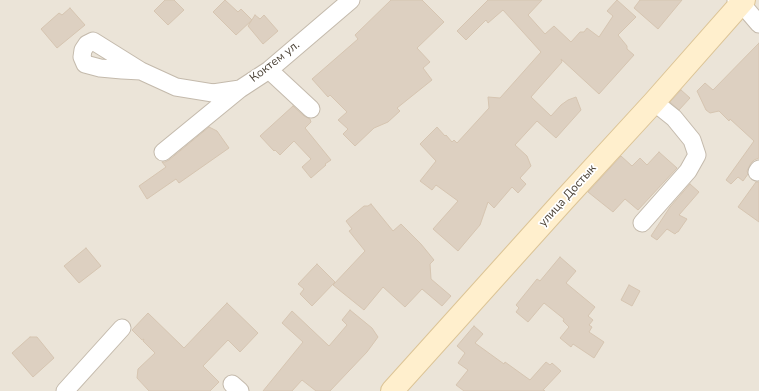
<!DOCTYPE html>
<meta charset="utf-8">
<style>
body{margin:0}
canvas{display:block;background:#f7f2eb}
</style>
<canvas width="759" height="391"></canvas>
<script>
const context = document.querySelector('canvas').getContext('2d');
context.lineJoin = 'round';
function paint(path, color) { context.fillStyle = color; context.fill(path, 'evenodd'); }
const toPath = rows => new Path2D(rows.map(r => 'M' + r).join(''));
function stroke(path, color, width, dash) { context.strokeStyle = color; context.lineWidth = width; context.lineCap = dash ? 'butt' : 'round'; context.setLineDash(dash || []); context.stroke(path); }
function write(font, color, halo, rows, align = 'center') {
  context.font = font + ' "Nunito Sans",sans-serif'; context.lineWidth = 3.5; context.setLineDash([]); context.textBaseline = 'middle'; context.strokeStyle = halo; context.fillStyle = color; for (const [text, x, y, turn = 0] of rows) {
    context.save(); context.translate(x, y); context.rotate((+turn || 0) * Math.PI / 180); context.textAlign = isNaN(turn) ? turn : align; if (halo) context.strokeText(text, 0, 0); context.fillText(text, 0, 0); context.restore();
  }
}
const residential = toPath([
 [0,0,759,0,759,391,0,391]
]);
const building = toPath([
 [165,0,174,0,184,10,168,25,154,11,165,0],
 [225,0,238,12,241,9,252,20,236,35,213,12,225,0],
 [391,0,422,0,444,22,417,48,430,62,423,68,432,80,397,108,400,111,388,122,374,128,355,146,343,134,348,129,338,120,347,112,330,95,328,97,312,79,358,39,355,35,391,0],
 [488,0,542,0,528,15,545,34,554,26,571,42,580,32,584,32,587,28,599,37,613,16,607,11,617,0,636,17,618,35,627,46,627,49,634,55,599,94,561,59,562,62,531,97,551,116,561,105,568,100,576,97,581,110,556,138,537,121,515,145,527,156,531,166,520,178,526,184,518,193,512,187,494,208,488,202,480,225,458,251,433,229,458,201,436,185,432,190,420,181,436,161,420,144,437,127,445,136,446,135,452,142,454,140,457,143,489,108,488,97,500,98,541,52,503,10,488,23,486,20,466,40,457,31,488,0],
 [640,0,682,0,658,29,634,8,640,0],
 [70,8,85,25,57,48,41,29,59,13,62,15,70,8],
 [255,15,260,19,264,15,278,31,263,44,248,26,255,15],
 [759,43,759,158,754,160,751,163,747,171,748,174,743,181,738,177,731,184,726,180,754,141,730,119,729,121,719,111,710,113,706,110,697,91,705,83,713,90,759,43],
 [681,90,690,98,679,110,670,102,681,90],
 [293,106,304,116,310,119,311,122,305,128,331,160,325,164,326,165,311,178,302,167,311,159,294,141,280,155,275,150,274,151,260,136,293,106],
 [209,127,217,131,229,148,179,183,176,179,147,199,139,186,166,167,162,162,165,162,169,160,209,127],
 [659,152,677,168,638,210,625,199,613,212,588,192,621,156,632,166,640,158,647,165,659,152],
 [756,182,759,182,759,222,738,207,756,182],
 [690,184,699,192,679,215,687,219,678,232,677,232,675,234,667,229,657,240,651,236,670,207,690,184],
 [371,204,393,231,401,224,421,244,434,260,430,264,431,279,451,296,442,306,422,289,405,307,383,287,364,310,333,285,365,251,349,231,352,229,346,221,364,206,368,206,371,204],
 [86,248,101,266,79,283,64,266,86,248],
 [560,257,576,271,566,283,595,307,588,316,593,320,589,325,592,327,589,332,604,342,594,358,573,344,571,347,560,338,569,327,563,321,564,319,544,303,528,322,516,312,519,308,516,305,537,279,540,281,560,257],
 [317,264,335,282,312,306,300,294,304,289,298,284,317,264],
 [629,285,640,291,632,306,621,300,629,285],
 [227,303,258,333,240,352,228,340,203,366,219,382,210,391,149,391,137,378,138,369,155,353,143,341,144,339,142,340,132,330,148,313,184,348,227,303],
 [350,310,372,328,378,337,367,352,330,391,316,391,302,380,292,391,263,391,303,342,282,323,292,311,329,346,347,325,342,320,350,310],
 [474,326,483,334,475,343,504,364,505,362,530,380,546,362,550,365,552,363,561,371,543,390,545,391,464,391,456,385,468,370,458,363,465,353,457,346,474,326],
 [30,337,37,337,54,358,33,377,12,353,30,337]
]);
const minor = toPath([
 [736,0,741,3,759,24],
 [269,70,311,109],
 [141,71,122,70,100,68,85,64,82,57,83,50,87,44,93,41,141,71,176,87,213,93,240,89,269,70,351,0],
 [163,152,240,89],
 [757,172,759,169],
 [642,223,688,171,697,155,692,140,674,118,654,102],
 [232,384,240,391],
 [65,391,122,328]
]);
const secondary = toPath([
 [392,391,564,200,654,102,744,0]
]);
const streetNames = [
 ["Коктем ул.",275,62,-38],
 ["улица Достык",568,196,-48]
];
paint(residential, '#ebe4d8');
paint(building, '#ddd0c1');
stroke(building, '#d6c5b1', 1);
stroke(minor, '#c4baac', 19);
stroke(secondary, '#dcc496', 24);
stroke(minor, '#fff', 17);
stroke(secondary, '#ffefcd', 22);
write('12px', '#4c4337', '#fff', streetNames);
</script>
